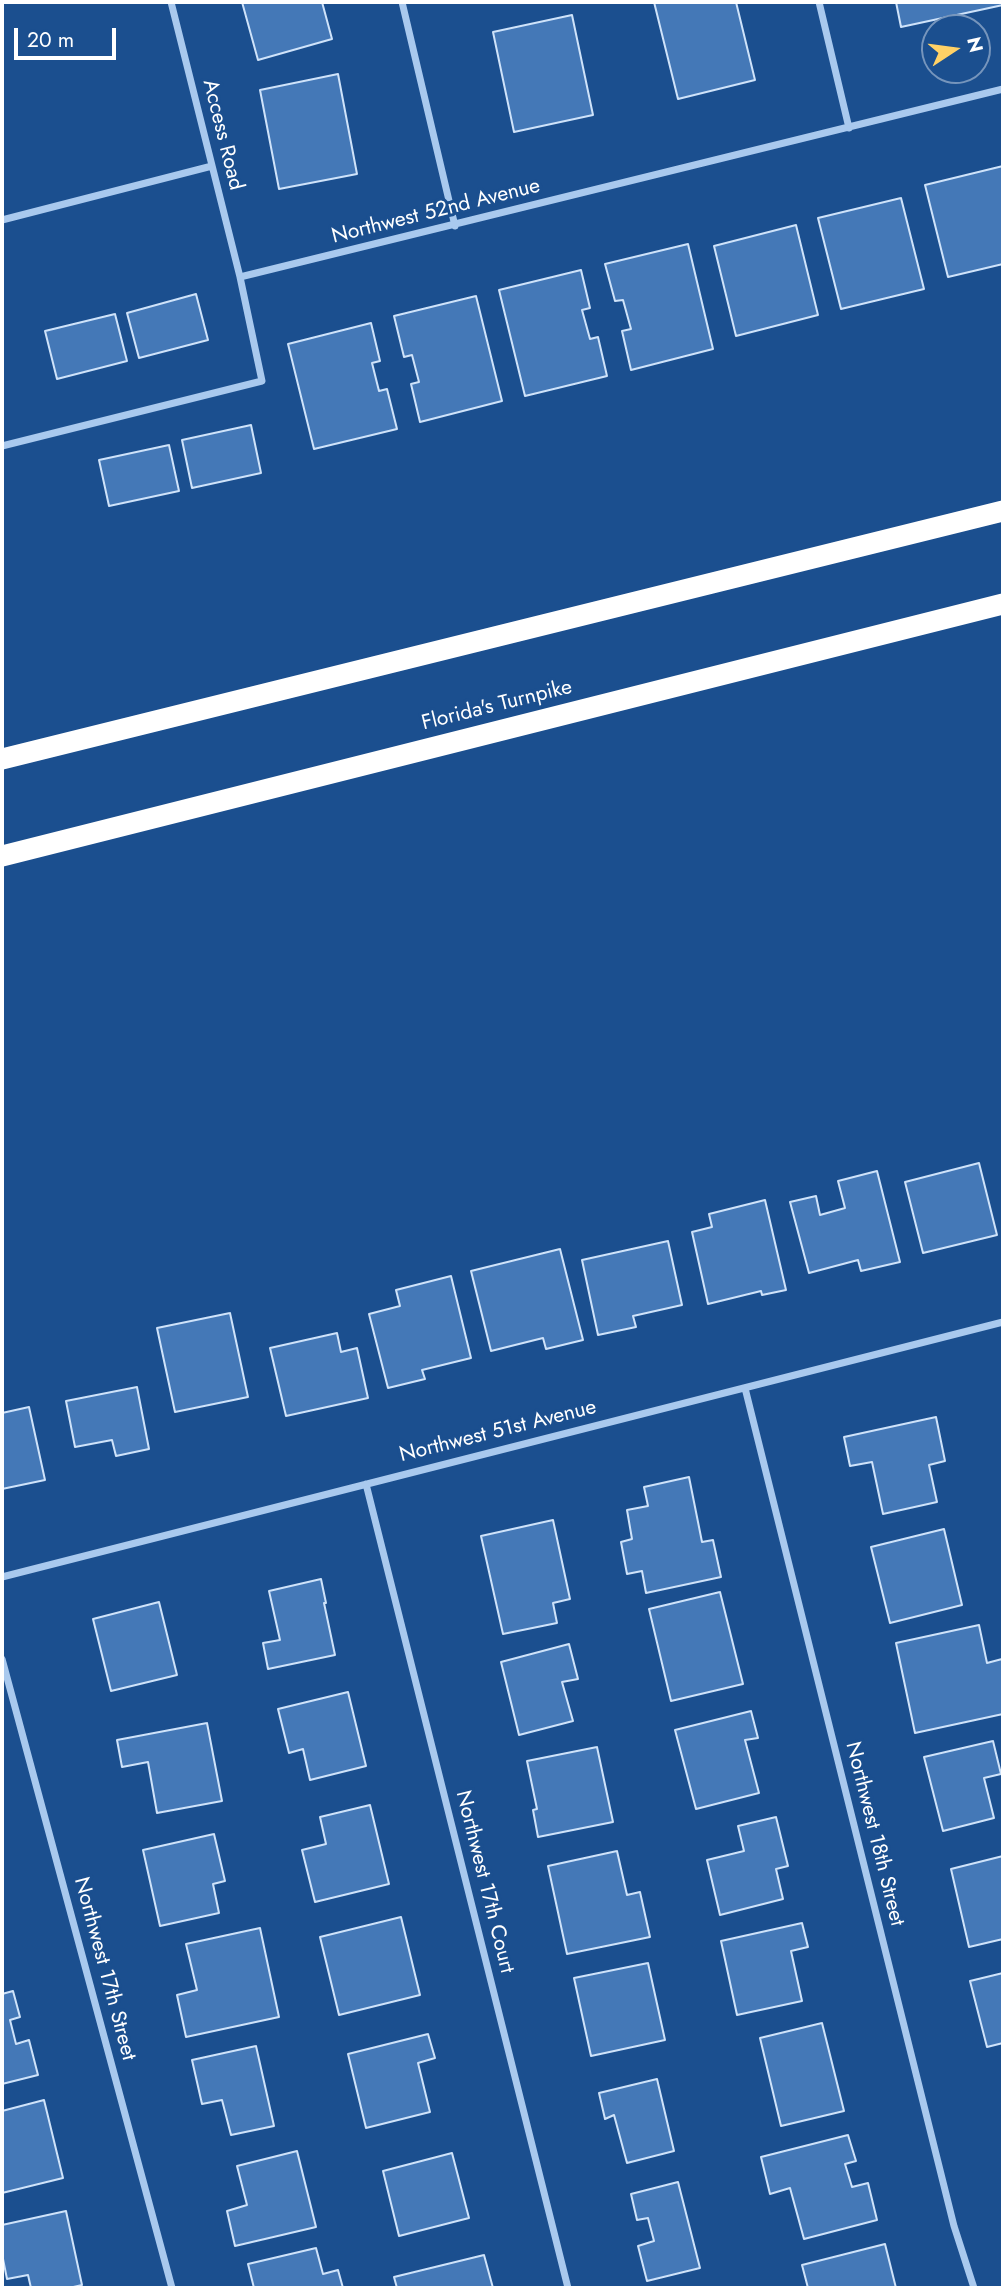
<!DOCTYPE html>
<style>
body{margin:0}
#map{position:relative;width:1005px;height:2290px;overflow:hidden;background:#1b4f8f;font-family:Jost,sans-serif}
canvas{display:block}
.frame{position:absolute;inset:0;border:4px solid #fff;pointer-events:none}
.north{position:absolute;left:921px;top:14px;width:70px;height:70px;box-sizing:border-box;background:#1b4f8f;border:2px solid #7695bc;border-radius:50%;rotate:77deg;font-size:19px;font-weight:700;line-height:28px;text-align:center;color:#fff}
.north::after{content:'';display:block;margin:auto;width:24px;height:32px;background:#ffd166;clip-path:polygon(50% 0,100% 100%,50% 72%,0 100%)}
.scale{position:absolute;left:14px;top:28px;width:102px;height:32px;box-sizing:border-box;border:4px solid #fff;border-top:0;padding-left:9px;font-size:21px;line-height:24px;white-space:nowrap;color:#fff;-webkit-text-stroke:5px #1b4f8f;paint-order:stroke}
</style>
<div id="map">
<canvas width="1005" height="2290"></canvas>
<div class="frame"></div>
<div class="north">N</div>
<div class="scale">20 m</div>
</div>
<script>
const context = document.querySelector('canvas').getContext('2d');
context.lineJoin = 'round';
function paint(path, color) { context.fillStyle = color; context.fill(path, 'evenodd'); }
const toPath = rows => new Path2D(rows.map(r => 'M' + r).join(''));
function stroke(path, color, width, dash) { context.strokeStyle = color; context.lineWidth = width; context.lineCap = dash ? 'butt' : 'round'; context.setLineDash(dash || []); context.stroke(path); }
function write(font, color, halo, rows, align = 'center') {
  context.font = font + ' Jost,sans-serif'; context.lineWidth = 6; context.setLineDash([]); context.textBaseline = 'middle'; context.strokeStyle = halo; context.fillStyle = color; for (const [text, x, y, turn = 0] of rows) {
    context.save(); context.translate(x, y); context.rotate((+turn || 0) * Math.PI / 180); context.textAlign = isNaN(turn) ? turn : align; if (halo) context.strokeText(text, 0, 0); context.fillText(text, 0, 0); context.restore();
  }
}
const building = toPath([
 [242,2,322,2,332,39,258,60,242,2],
 [654,2,736,2,755,80,678,99,654,2],
 [896,2,1003,2,1003,5,901,27,896,2],
 [572,15,593,115,514,132,493,32,572,15],
 [338,74,357,174,279,189,260,90,338,74],
 [1003,166,1003,264,948,277,925,185,1003,166],
 [901,198,924,289,841,309,818,218,901,198],
 [796,225,818,315,736,336,714,246,796,225],
 [688,244,713,349,631,370,622,331,631,329,623,300,615,301,605,264,688,244],
 [581,270,590,308,582,310,590,339,598,337,607,376,525,396,499,290,581,270],
 [196,294,208,340,139,358,127,313,196,294],
 [476,296,502,401,420,422,411,384,419,382,412,355,404,357,394,316,476,296],
 [115,314,127,361,57,379,45,331,115,314],
 [371,323,380,361,372,363,379,391,387,389,397,429,314,449,288,344,371,323],
 [251,425,261,473,192,488,182,440,251,425],
 [169,445,179,491,109,506,99,460,169,445],
 [979,1163,997,1235,923,1253,905,1182,979,1163],
 [877,1171,900,1262,861,1271,858,1260,809,1273,790,1202,816,1196,820,1215,845,1208,838,1181,877,1171],
 [765,1200,786,1290,762,1295,761,1291,708,1304,692,1232,712,1227,709,1214,765,1200],
 [668,1241,682,1305,633,1316,636,1327,598,1335,582,1260,668,1241],
 [560,1249,583,1340,546,1349,543,1338,491,1351,471,1271,560,1249],
 [451,1276,471,1358,422,1370,425,1379,388,1388,369,1314,400,1306,396,1290,451,1276],
 [230,1313,248,1397,175,1412,157,1328,230,1313],
 [337,1333,341,1352,357,1348,368,1398,286,1416,270,1348,337,1333],
 [137,1387,149,1449,116,1456,112,1440,75,1447,66,1401,137,1387],
 [29,1407,45,1480,2,1489,2,1413,29,1407],
 [936,1417,945,1461,929,1465,937,1502,883,1514,872,1462,850,1466,844,1437,936,1417],
 [689,1477,702,1542,713,1540,721,1577,646,1593,642,1571,627,1574,621,1542,632,1539,627,1510,648,1506,644,1487,689,1477],
 [553,1520,570,1599,553,1603,557,1623,503,1634,481,1536,553,1520],
 [944,1529,962,1605,890,1623,871,1547,944,1529],
 [321,1579,326,1603,324,1603,335,1655,268,1669,263,1643,280,1640,269,1591,321,1579],
 [720,1592,743,1684,671,1701,649,1609,720,1592],
 [159,1602,177,1675,111,1691,93,1619,159,1602],
 [979,1625,987,1663,1002,1659,1003,1714,915,1733,896,1643,979,1625],
 [569,1644,578,1679,562,1682,573,1721,519,1735,501,1662,569,1644],
 [348,1692,366,1766,310,1780,303,1749,289,1753,278,1709,348,1692],
 [751,1711,758,1738,745,1740,759,1793,696,1809,675,1730,751,1711],
 [207,1723,222,1801,157,1813,148,1762,122,1767,117,1740,207,1723],
 [993,1741,1001,1774,984,1778,994,1818,943,1831,924,1757,993,1741],
 [597,1747,613,1822,538,1837,533,1810,537,1809,527,1761,597,1747],
 [370,1805,389,1884,315,1902,302,1850,326,1844,320,1817,370,1805],
 [776,1817,788,1866,776,1869,783,1899,720,1915,707,1860,744,1851,738,1826,776,1817],
 [214,1834,225,1881,213,1884,219,1913,160,1926,143,1850,214,1834],
 [617,1851,627,1895,640,1892,650,1937,567,1954,548,1866,617,1851],
 [1003,1856,1003,1939,969,1947,951,1869,1003,1856],
 [401,1917,420,1995,339,2015,320,1937,401,1917],
 [802,1923,808,1947,791,1951,802,2001,737,2015,721,1941,802,1923],
 [260,1928,279,2017,186,2037,177,1995,197,1990,186,1944,260,1928],
 [648,1963,665,2040,591,2056,574,1978,648,1963],
 [1003,1973,1003,2043,987,2047,970,1981,1003,1973],
 [13,1991,20,2017,10,2020,16,2044,29,2040,38,2075,2,2084,2,1994,13,1991],
 [822,2023,844,2111,781,2126,760,2038,822,2023],
 [428,2034,435,2058,418,2063,430,2112,366,2128,348,2054,428,2034],
 [256,2046,274,2126,231,2135,222,2100,202,2104,192,2060,256,2046],
 [657,2079,674,2151,627,2163,614,2115,605,2119,599,2093,657,2079],
 [44,2100,63,2178,2,2193,2,2111,44,2100],
 [848,2135,856,2161,845,2164,852,2187,868,2183,877,2220,804,2239,790,2188,770,2194,761,2157,848,2135],
 [297,2151,316,2227,235,2246,227,2211,247,2205,237,2166,297,2151],
 [452,2153,469,2218,399,2236,383,2171,452,2153],
 [678,2182,700,2268,647,2281,638,2246,654,2241,648,2218,637,2220,631,2194,678,2182],
 [66,2211,82,2285,69,2288,31,2288,28,2275,7,2279,2,2254,2,2225,66,2211],
 [885,2244,896,2288,808,2288,802,2265,885,2244],
 [316,2248,323,2274,338,2270,343,2288,254,2288,248,2264,316,2248],
 [484,2255,493,2288,397,2288,394,2277,484,2255]
]);
const minor = toPath([
 [402,2,455,226],
 [819,2,849,128],
 [2,220,212,166],
 [240,277,1003,89],
 [2,446,262,381,240,277,171,2],
 [745,1388,954,2226,974,2288],
 [366,1484,568,2288],
 [2,1577,1003,1322],
 [2,1659,172,2288]
]);
const motorway = toPath([
 [2,759,1003,511],
 [2,856,1003,604]
]);
const streetNames = [
 ["Access Road",222,135,76],
 ["Northwest 52nd Avenue",436,212,-14],
 ["Florida's Turnpike",497,706,-14],
 ["Northwest 51st Avenue",498,1432,-14],
 ["Northwest 18th Street",874,1834,76],
 ["Northwest 17th Court",484,1882,76],
 ["Northwest 17th Street",104,1969,75]
];
paint(building, '#4478b7');
stroke(building, '#cfe3fa', 2);
stroke(minor, '#a9c9ee', 7);
stroke(motorway, '#fff', 21);
write('21px', '#fff', '#1b4f8f', streetNames);
</script>
